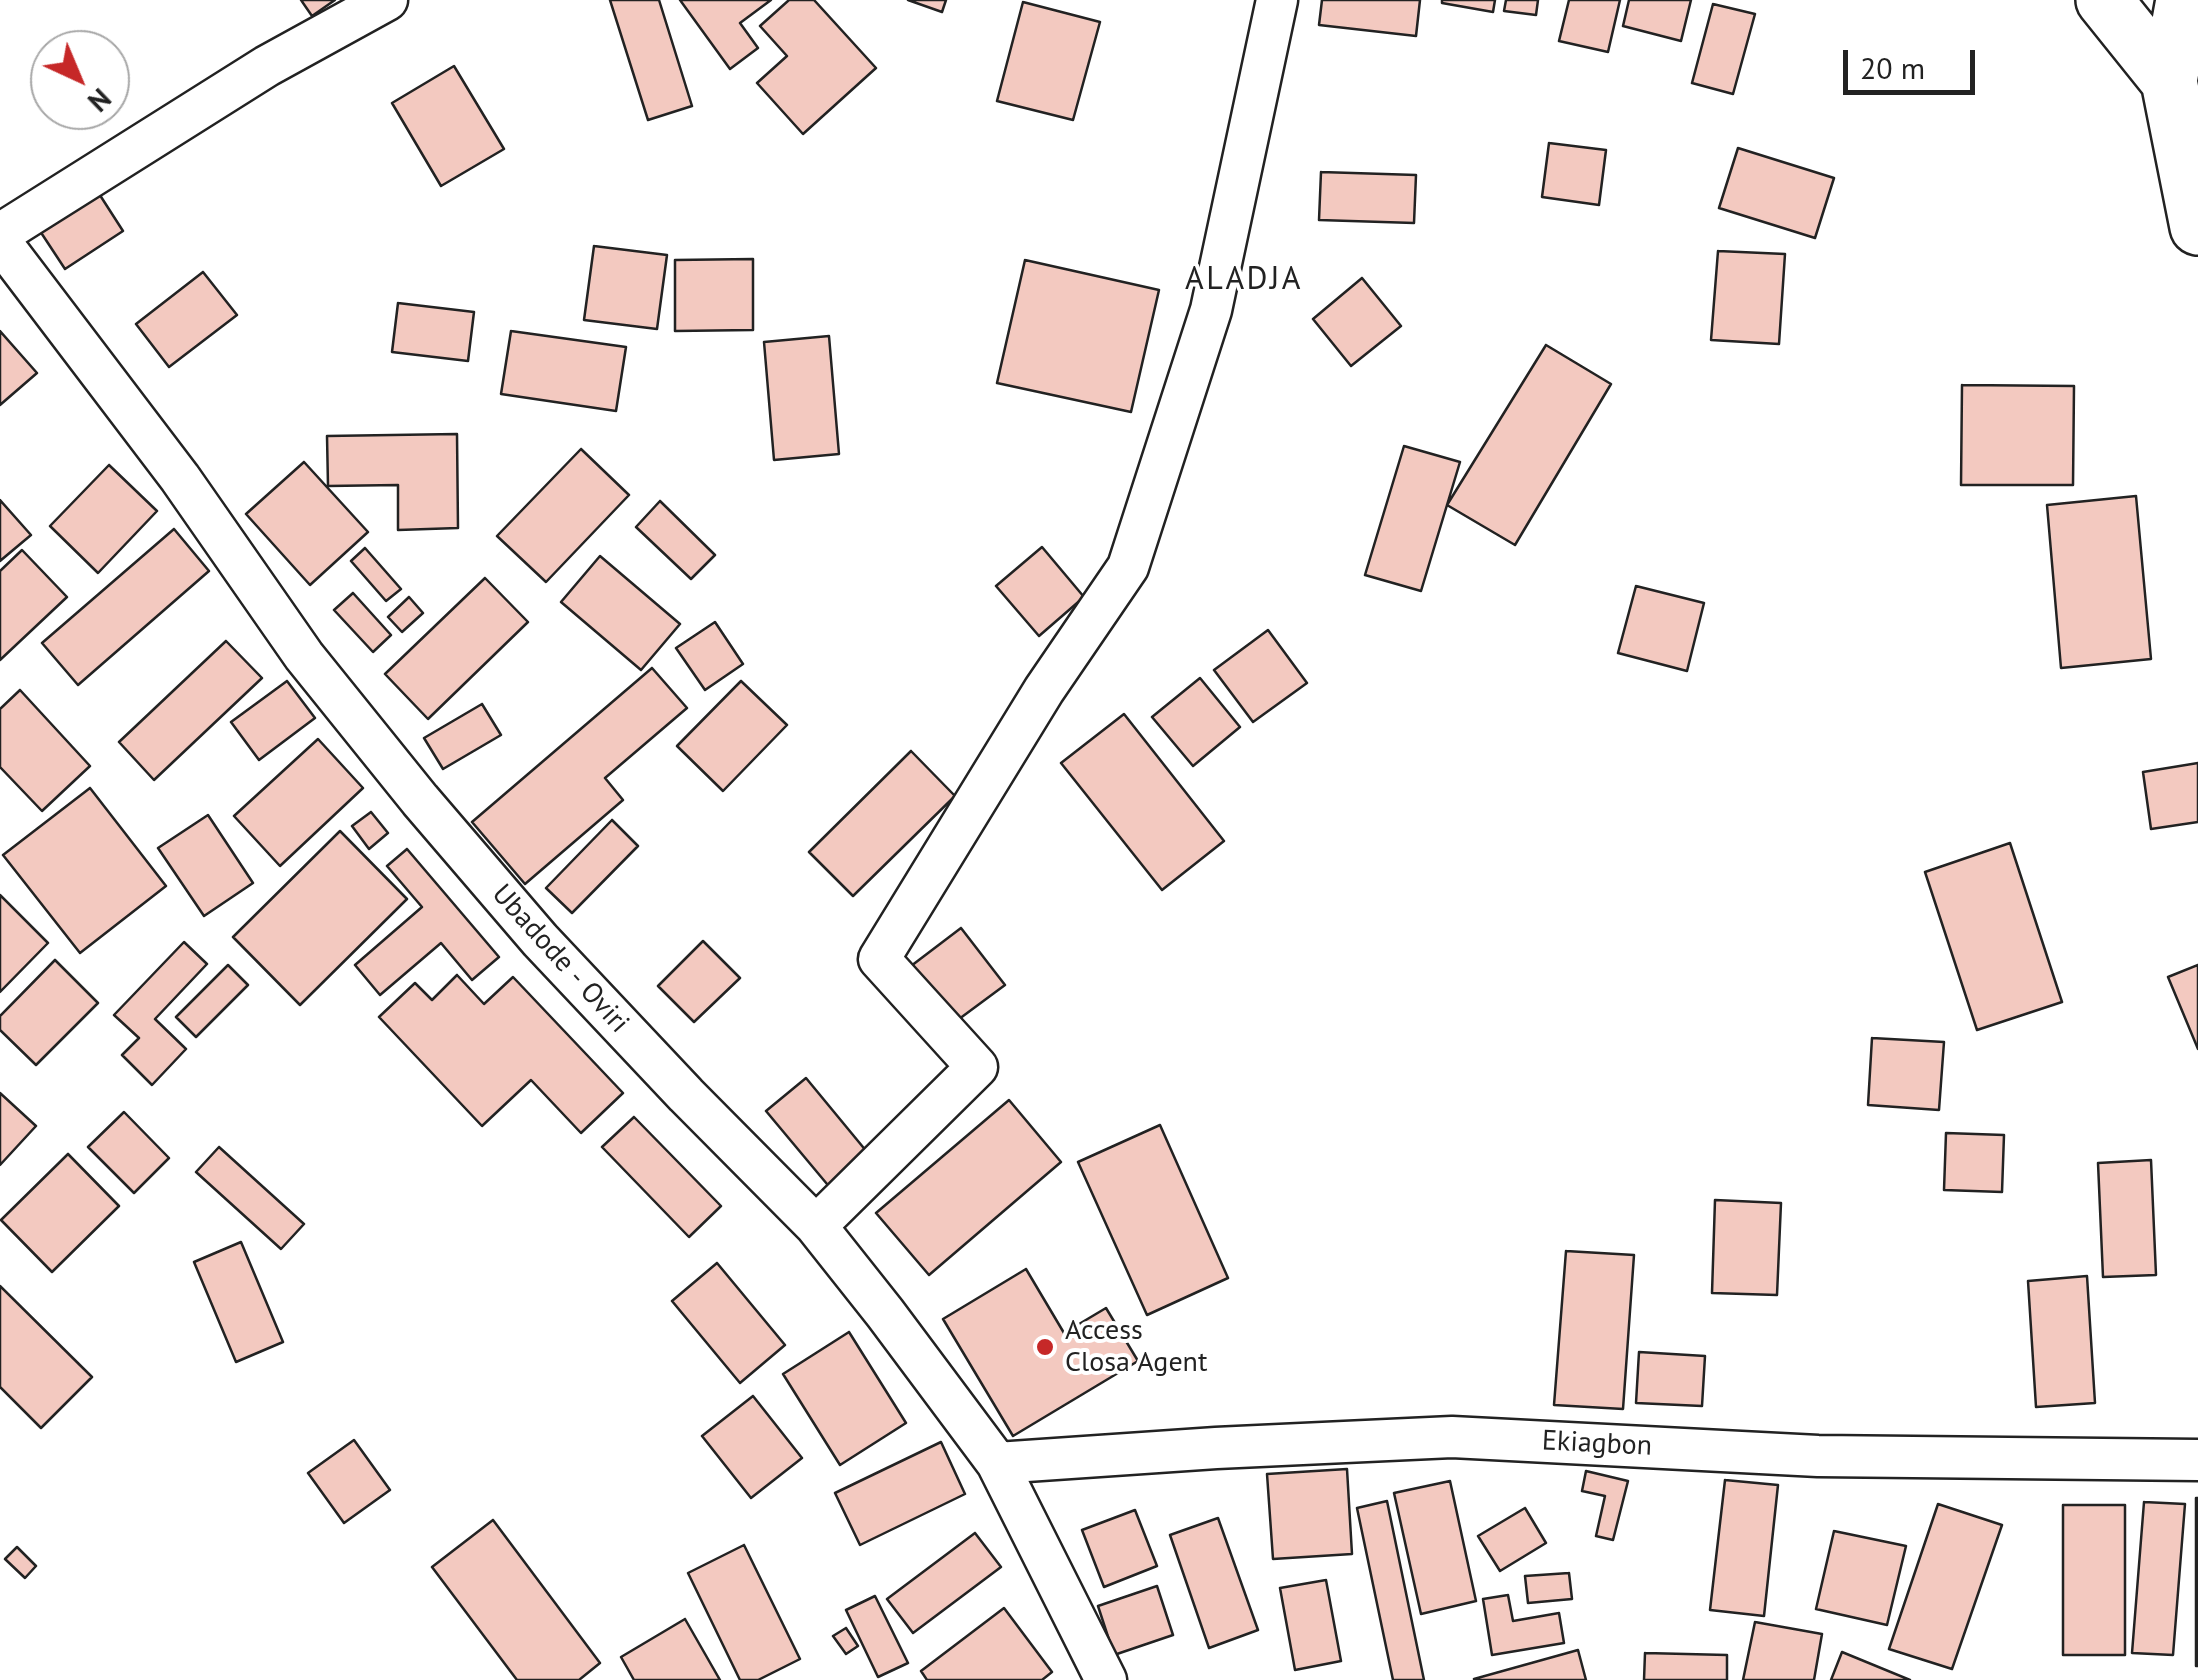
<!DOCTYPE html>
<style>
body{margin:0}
#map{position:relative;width:2198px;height:1680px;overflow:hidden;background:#fff;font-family:"PT Sans",sans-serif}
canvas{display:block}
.north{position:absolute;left:30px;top:30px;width:100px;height:100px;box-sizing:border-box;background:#fff;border:2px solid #a7a7a7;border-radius:50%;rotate:136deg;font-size:28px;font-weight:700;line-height:40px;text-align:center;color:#222}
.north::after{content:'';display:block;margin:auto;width:35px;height:45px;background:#c62828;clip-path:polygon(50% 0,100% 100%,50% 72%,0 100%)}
.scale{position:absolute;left:1843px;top:50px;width:132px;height:45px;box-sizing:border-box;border:5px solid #222;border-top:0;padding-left:12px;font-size:30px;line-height:35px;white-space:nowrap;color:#222;-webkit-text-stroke:8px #fff;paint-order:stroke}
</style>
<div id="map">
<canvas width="2198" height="1680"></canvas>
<div class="north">N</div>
<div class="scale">20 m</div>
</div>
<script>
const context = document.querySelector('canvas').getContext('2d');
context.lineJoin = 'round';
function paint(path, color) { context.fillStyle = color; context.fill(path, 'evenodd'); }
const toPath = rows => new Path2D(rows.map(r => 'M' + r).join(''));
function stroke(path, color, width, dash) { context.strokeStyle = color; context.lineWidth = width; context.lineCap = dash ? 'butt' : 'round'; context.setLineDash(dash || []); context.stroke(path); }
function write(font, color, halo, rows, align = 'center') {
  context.font = font + ' "PT Sans",sans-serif'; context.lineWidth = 8; context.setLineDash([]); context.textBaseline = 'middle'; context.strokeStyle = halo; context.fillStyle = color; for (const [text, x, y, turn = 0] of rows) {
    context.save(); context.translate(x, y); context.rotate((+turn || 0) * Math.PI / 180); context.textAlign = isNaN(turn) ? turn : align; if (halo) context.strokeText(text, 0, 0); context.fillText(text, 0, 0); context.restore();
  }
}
const building = toPath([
 [301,0,335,0,312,16,301,0],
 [610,0,659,0,692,106,648,120,610,0],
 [680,0,771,0,740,23,758,48,730,69,680,0],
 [789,0,814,0,876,68,803,134,757,83,787,56,760,26,789,0],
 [908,0,946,0,942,12,908,0],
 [1322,0,1420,0,1416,36,1319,25,1322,0],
 [1442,0,1495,0,1493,12,1442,3,1442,0],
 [1506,0,1538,0,1536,15,1504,11,1506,0],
 [1569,0,1620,0,1608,52,1559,41,1569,0],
 [1629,0,1691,0,1681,41,1623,26,1629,0],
 [1023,2,1100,22,1073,120,997,101,1023,2],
 [1713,4,1755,14,1733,94,1692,83,1713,4],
 [454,66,504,149,441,186,392,103,454,66],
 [1549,143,1606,150,1599,205,1542,197,1549,143],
 [1738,148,1834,178,1815,238,1719,208,1738,148],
 [1321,172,1416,175,1414,223,1319,220,1321,172],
 [96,189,123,231,65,269,38,228,96,189],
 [594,246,667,255,657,329,584,320,594,246],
 [1718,251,1785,254,1779,344,1711,340,1718,251],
 [753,259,753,330,675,331,675,260,753,259],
 [1025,260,1159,290,1131,412,997,383,1025,260],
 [203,272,237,315,169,367,136,324,203,272],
 [1362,278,1401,326,1351,366,1313,319,1362,278],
 [398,303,474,312,468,361,392,352,398,303],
 [0,331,37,373,0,405,0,331],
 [511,331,626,347,616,411,501,394,511,331],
 [829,336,839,454,774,460,764,342,829,336],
 [1546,345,1611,384,1515,545,1447,505,1546,345],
 [1962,385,2074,386,2073,485,1961,485,1962,385],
 [457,434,458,528,398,530,398,485,328,486,327,436,457,434],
 [1404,446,1460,462,1421,591,1365,575,1404,446],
 [581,449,629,495,546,582,497,536,581,449],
 [304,462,368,532,310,585,246,514,304,462],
 [109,465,157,511,98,573,50,526,109,465],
 [2136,496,2151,659,2061,668,2047,505,2136,496],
 [0,500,31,535,0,561,0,500],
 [660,501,715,555,691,579,636,527,660,501],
 [174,529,209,571,78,685,42,643,174,529],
 [1042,547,1084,597,1039,636,996,586,1042,547],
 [365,548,401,589,386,601,351,561,365,548],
 [22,550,67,597,0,660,0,571,22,550],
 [600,556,680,624,641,670,561,602,600,556],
 [485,578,528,622,428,719,385,674,485,578],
 [1636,586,1704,603,1687,671,1618,653,1636,586],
 [353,593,391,635,373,652,334,610,353,593],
 [409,597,423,613,402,632,388,617,409,597],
 [715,622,743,664,705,690,676,648,715,622],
 [1268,630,1307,683,1253,722,1214,670,1268,630],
 [226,641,262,678,154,780,119,742,226,641],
 [652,668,687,708,605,778,623,800,525,884,472,822,652,668],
 [1200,678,1240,727,1193,766,1152,717,1200,678],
 [287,681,315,718,259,760,231,722,287,681],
 [741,681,787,725,723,791,677,746,741,681],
 [20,690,90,766,42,811,0,767,0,709,20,690],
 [482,704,501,735,443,769,424,738,482,704],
 [1124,714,1224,841,1162,890,1061,763,1124,714],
 [318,739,363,788,280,866,234,816,318,739],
 [911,751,955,796,853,896,809,852,911,751],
 [2198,763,2198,822,2151,829,2143,772,2198,763],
 [90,788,166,886,80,953,3,855,90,788],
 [371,812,388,833,369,849,352,826,371,812],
 [208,815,253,883,204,916,158,848,208,815],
 [612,820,638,846,572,913,546,888,612,820],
 [340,831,407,899,300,1005,233,937,340,831],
 [2010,843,2062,1002,1977,1030,1925,872,2010,843],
 [407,849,499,957,472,980,441,943,380,995,355,965,422,907,387,866,407,849],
 [0,895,48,943,0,992,0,895],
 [961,928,1005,985,955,1022,911,966,961,928],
 [703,941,740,978,694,1022,658,986,703,941],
 [184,942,207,964,155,1019,186,1049,152,1085,122,1055,139,1038,114,1015,184,942],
 [55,960,98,1003,36,1065,0,1030,0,1016,55,960],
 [228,965,248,985,196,1037,176,1017,228,965],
 [2198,965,2198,1049,2168,977,2198,965],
 [457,975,484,1004,513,977,623,1093,581,1133,531,1080,482,1126,379,1017,415,983,432,1000,457,975],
 [1872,1038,1944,1042,1939,1110,1868,1105,1872,1038],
 [806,1078,872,1158,832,1190,766,1111,806,1078],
 [0,1093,36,1126,0,1165,0,1093],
 [1009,1100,1061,1162,929,1275,876,1213,1009,1100],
 [124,1112,169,1158,134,1193,88,1147,124,1112],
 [634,1117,721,1206,689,1237,602,1147,634,1117],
 [1160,1125,1228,1278,1147,1315,1078,1162,1160,1125],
 [1946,1133,2004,1135,2002,1192,1944,1190,1946,1133],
 [219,1147,304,1224,281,1249,196,1172,219,1147],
 [68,1154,119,1206,52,1272,1,1220,68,1154],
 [2151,1160,2156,1275,2103,1277,2098,1163,2151,1160],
 [1715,1200,1781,1203,1777,1295,1712,1293,1715,1200],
 [241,1242,283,1342,236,1362,194,1262,241,1242],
 [1566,1251,1634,1255,1623,1409,1554,1405,1566,1251],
 [717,1263,785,1345,740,1383,672,1301,717,1263],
 [1026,1269,1064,1333,1106,1308,1138,1361,1013,1436,943,1319,1026,1269],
 [2087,1276,2095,1403,2036,1407,2028,1281,2087,1276],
 [0,1286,92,1377,41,1428,0,1387,0,1286],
 [849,1332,906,1423,840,1465,783,1374,849,1332],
 [1639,1352,1705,1356,1702,1406,1636,1403,1639,1352],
 [753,1396,802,1458,751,1498,702,1436,753,1396],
 [354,1440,390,1490,344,1523,308,1473,354,1440],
 [941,1442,965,1494,860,1545,835,1493,941,1442],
 [1347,1469,1352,1554,1273,1559,1267,1474,1347,1469],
 [1586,1471,1628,1481,1613,1540,1596,1536,1605,1496,1582,1491,1586,1471],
 [1725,1480,1778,1485,1764,1616,1710,1610,1725,1480],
 [1450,1481,1476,1601,1421,1614,1394,1493,1450,1481],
 [2196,1498,2198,1498,2198,1666,2196,1666,2196,1498],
 [1387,1501,1424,1680,1393,1680,1357,1508,1387,1501],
 [2144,1502,2185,1504,2173,1655,2132,1653,2144,1502],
 [1938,1504,2002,1525,1952,1669,1889,1649,1938,1504],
 [2063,1505,2125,1505,2125,1655,2063,1655,2063,1505],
 [1525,1508,1546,1543,1500,1571,1478,1536,1525,1508],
 [1135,1510,1157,1566,1104,1587,1082,1530,1135,1510],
 [1218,1518,1258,1630,1209,1648,1170,1535,1218,1518],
 [493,1520,600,1663,579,1680,517,1680,432,1567,493,1520],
 [1834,1531,1906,1546,1887,1625,1816,1609,1834,1531],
 [975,1533,1001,1567,913,1633,887,1599,975,1533],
 [744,1545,800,1659,758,1680,740,1680,688,1573,744,1545],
 [17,1547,36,1566,25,1578,5,1559,17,1547],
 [1569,1573,1572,1599,1528,1603,1525,1576,1569,1573],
 [1326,1580,1341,1661,1295,1670,1280,1588,1326,1580],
 [1157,1586,1173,1635,1114,1655,1098,1606,1157,1586],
 [1508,1595,1513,1621,1559,1613,1564,1643,1492,1655,1483,1599,1508,1595],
 [875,1596,908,1663,878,1677,846,1610,875,1596],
 [1004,1608,1052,1672,1042,1680,927,1680,921,1671,1004,1608],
 [685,1619,720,1680,634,1680,621,1657,685,1619],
 [1755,1622,1822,1634,1814,1680,1743,1680,1755,1622],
 [846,1628,858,1646,846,1654,833,1636,846,1628],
 [1578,1650,1586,1680,1475,1680,1474,1679,1578,1650],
 [1842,1652,1910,1680,1831,1680,1842,1652],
 [1645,1653,1727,1655,1727,1680,1644,1680,1645,1653]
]);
const street = toPath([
 [0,234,267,66,387,0],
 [0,241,180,478,304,656,420,800,540,940,686,1095,816,1226,885,1313,997,1463,1106,1680],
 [816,1226,977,1067,879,959,1044,690,1128,567,1211,310,1277,0],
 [997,1463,1216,1448,1452,1437,1818,1456,2198,1460]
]);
const secondary = toPath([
 [2104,0,2169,81],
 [2184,0,2169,81,2198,227]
]);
const markers = [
 [1045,1347,10,"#c62828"]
];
const streetNames = [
 ["Ubadode - Oviri",560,959,48],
 ["Ekiagbon",1597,1444,3]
];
const poiNames = [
 ["Access",1065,1331],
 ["Closa Agent",1065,1363]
];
const quarterNames = [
 ["ALADJA",1244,280]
];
paint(building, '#f3c9c0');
stroke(building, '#222', 2.5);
stroke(street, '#222', 45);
stroke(secondary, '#222', 60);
stroke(street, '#fff', 40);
stroke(secondary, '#fff', 55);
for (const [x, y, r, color] of markers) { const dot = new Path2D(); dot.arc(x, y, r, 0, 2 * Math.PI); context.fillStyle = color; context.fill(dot); stroke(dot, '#fff', 4); }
write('28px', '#222', '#fff', streetNames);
write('28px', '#222', '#fff', poiNames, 'left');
context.letterSpacing = '2.5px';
write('32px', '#222', '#fff', quarterNames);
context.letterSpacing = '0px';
</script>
